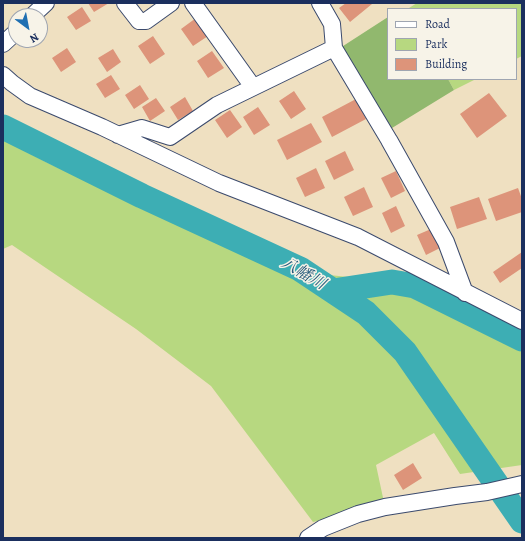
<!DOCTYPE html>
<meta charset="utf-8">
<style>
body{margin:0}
#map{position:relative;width:525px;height:541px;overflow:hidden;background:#efe0c1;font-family:Alegreya,serif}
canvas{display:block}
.frame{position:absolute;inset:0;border:4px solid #1b2f5e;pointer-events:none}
.legend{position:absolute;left:387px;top:8px;width:130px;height:72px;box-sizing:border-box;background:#f7f3e8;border:1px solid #9fa5b1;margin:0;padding:5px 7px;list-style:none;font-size:12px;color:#1b2f5e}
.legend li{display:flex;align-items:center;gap:8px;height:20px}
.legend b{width:20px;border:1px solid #9fa5b1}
.north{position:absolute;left:8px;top:8px;width:40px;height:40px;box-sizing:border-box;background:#f7f3e8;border:1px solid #9fa5b1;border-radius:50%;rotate:148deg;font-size:11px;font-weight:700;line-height:16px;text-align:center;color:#1b2f5e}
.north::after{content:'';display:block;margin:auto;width:14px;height:18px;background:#1f6fb2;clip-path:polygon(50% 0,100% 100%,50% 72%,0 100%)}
</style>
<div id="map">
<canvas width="525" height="541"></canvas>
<div class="frame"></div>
<ul class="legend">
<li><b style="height:5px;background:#fff"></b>Road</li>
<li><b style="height:11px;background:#b7d880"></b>Park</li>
<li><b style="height:11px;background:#dd947a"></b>Building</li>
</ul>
<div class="north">N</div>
</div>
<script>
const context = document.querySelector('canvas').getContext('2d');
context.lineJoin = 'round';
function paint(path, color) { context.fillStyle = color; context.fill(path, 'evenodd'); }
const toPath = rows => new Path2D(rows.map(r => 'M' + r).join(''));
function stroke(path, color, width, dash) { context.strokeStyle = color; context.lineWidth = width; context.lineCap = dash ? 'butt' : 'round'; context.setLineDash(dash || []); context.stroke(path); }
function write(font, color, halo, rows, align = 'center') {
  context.font = font + ' Alegreya,"Noto Serif JP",serif'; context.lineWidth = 3; context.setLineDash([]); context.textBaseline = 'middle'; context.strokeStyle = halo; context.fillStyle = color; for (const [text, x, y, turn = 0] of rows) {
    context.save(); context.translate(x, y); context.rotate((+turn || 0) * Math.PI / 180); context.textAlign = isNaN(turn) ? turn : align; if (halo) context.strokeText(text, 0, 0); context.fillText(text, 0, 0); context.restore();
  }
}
const green = toPath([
 [417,3,522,3,522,56,516,59,516,9,410,9,409,8],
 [448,79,476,79,454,90],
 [3,140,48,163,272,269,358,278,407,288,522,346,522,465,460,474,434,433,376,465,385,507,313,522,211,386,136,329,12,245,3,249]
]);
const forest = toPath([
 [388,17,388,79,448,79,454,90,392,128,340,48]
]);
const river = toPath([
 [3,127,142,196,300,269,366,313,405,352,522,521],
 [333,291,392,282,415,286,522,339]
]);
const building = toPath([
 [88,3,109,3,94,12],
 [346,3,372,3,372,4,350,22,339,8],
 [82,7,91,21,76,30,67,17],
 [196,18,208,36,193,46,181,29],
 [153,36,165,54,150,64,138,46],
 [67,48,76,62,61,72,52,58],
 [113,49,121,62,107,72,98,58],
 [212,51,224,68,208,78,197,61],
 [111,75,120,89,105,98,96,84],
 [140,85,149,99,134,109,125,95],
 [294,91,306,109,291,119,279,101],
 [489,93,507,116,477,138,460,114],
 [185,97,193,111,178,120,170,107],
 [156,98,165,111,150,121,142,107],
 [356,99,366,119,332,137,322,117],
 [258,107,270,125,254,135,243,117],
 [230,110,242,127,227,138,215,120],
 [311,123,322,142,287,160,277,140],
 [345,151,354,170,334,180,325,161],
 [316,168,325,188,305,197,296,178],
 [396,171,405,191,391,198,381,178],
 [364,187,373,207,353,216,344,197],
 [518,188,522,199,522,212,496,221,488,199],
 [479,197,487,219,457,229,450,207],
 [396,206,405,226,391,233,382,213],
 [431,229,440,248,426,255,417,235],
 [522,252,522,268,500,283,493,272],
 [413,463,422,478,403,490,394,475]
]);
const minor = toPath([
 [125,3,139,21,146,21,171,3],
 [193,3,253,87],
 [320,3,332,24,334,48,389,140,446,242,465,293],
 [32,16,46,3],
 [3,44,16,32],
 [3,75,12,83,30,96,102,127,219,183,358,237,522,321],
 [118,135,142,128,170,137,217,105,334,48],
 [308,538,323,528,358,514,385,507,455,496,487,492,522,484]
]);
const waterNames = [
 ["八幡川",303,274,30]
];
paint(green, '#b7d880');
paint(forest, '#91b86e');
stroke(river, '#3daeb4', 25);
paint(building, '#dd947a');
stroke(minor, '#3b4a6d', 18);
stroke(minor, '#fff', 16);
write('italic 16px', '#275b7c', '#f7f3e8', waterNames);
</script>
